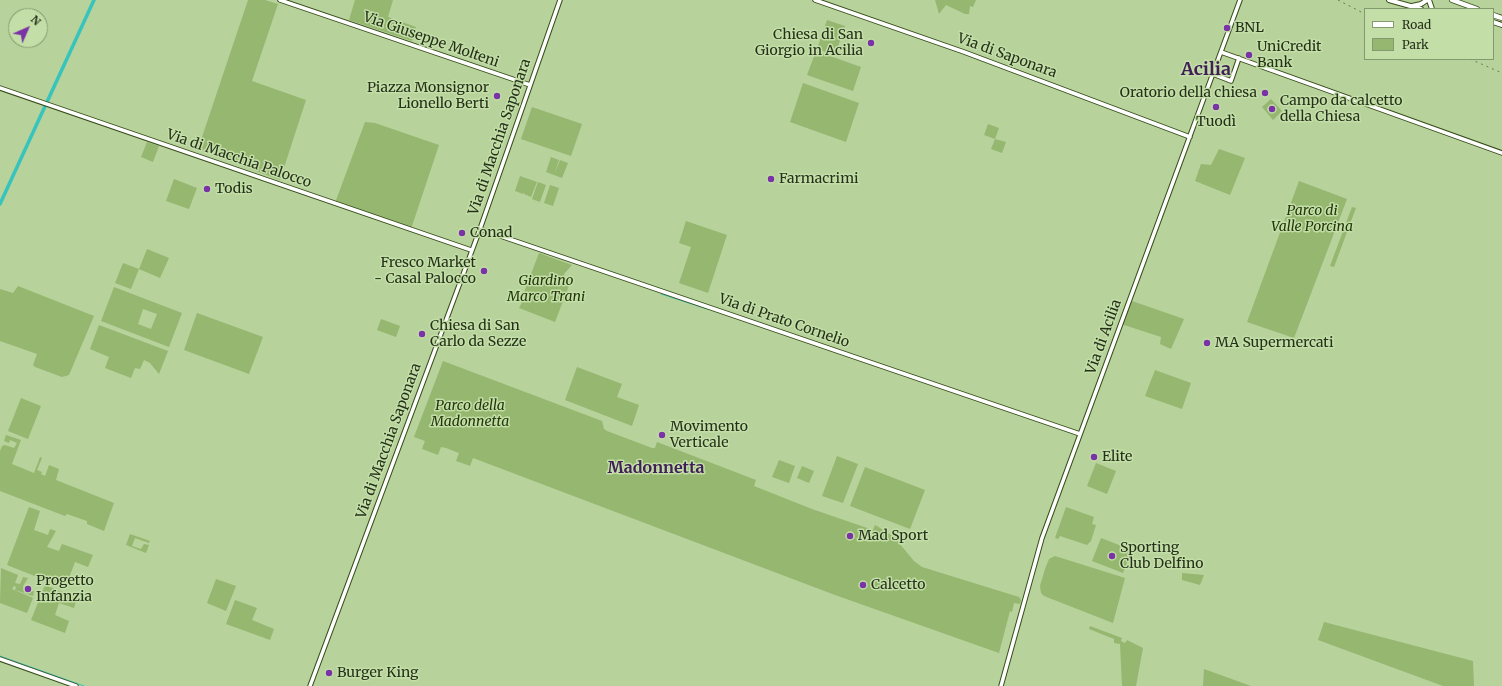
<!DOCTYPE html>
<meta charset="utf-8">
<style>
body{margin:0}
#map{position:relative;width:1502px;height:686px;overflow:hidden;background:#b7d29b;font-family:Merriweather,serif}
canvas{display:block}
.legend{position:absolute;left:1364px;top:8px;width:130px;height:52px;box-sizing:border-box;background:#c3dfa7;border:1px solid #84996f;margin:0;padding:5px 7px;list-style:none;font-size:12px;color:#25301a}
.legend li{display:flex;align-items:center;gap:8px;height:20px}
.legend b{width:20px;border:1px solid #84996f}
.north{position:absolute;left:8px;top:8px;width:40px;height:40px;box-sizing:border-box;background:#c3dfa7;border:1px solid #84996f;border-radius:50%;rotate:45deg;font-size:11px;font-weight:700;line-height:16px;text-align:center;color:#25301a}
.north::after{content:'';display:block;margin:auto;width:14px;height:18px;background:#7a33a6;clip-path:polygon(50% 0,100% 100%,50% 72%,0 100%)}
</style>
<div id="map">
<canvas width="1502" height="686"></canvas>
<ul class="legend">
<li><b style="height:5px;background:#fff"></b>Road</li>
<li><b style="height:11px;background:#95b770"></b>Park</li>
</ul>
<div class="north">N</div>
</div>
<script>
const context = document.querySelector('canvas').getContext('2d');
context.lineJoin = 'round';
function paint(path, color) { context.fillStyle = color; context.fill(path, 'evenodd'); }
const toPath = rows => new Path2D(rows.map(r => 'M' + r).join(''));
function stroke(path, color, width, dash) { context.strokeStyle = color; context.lineWidth = width; context.lineCap = dash ? 'butt' : 'round'; context.setLineDash(dash || []); context.stroke(path); }
function write(font, color, halo, rows, align = 'center') {
  context.font = font + ' Merriweather,serif'; context.lineWidth = 3; context.setLineDash([]); context.textBaseline = 'middle'; context.strokeStyle = halo; context.fillStyle = color; for (const [text, x, y, turn = 0] of rows) {
    context.save(); context.translate(x, y); context.rotate((+turn || 0) * Math.PI / 180); context.textAlign = isNaN(turn) ? turn : align; if (halo) context.strokeText(text, 0, 0); context.fillText(text, 0, 0); context.restore();
  }
}
const green = toPath([
 [248,0,265,0,278,4,252,81,306,100,280,180,198,149],
 [355,0,393,0,388,17,416,27,412,41,349,20],
 [935,0,976,0,973,7,970,6,969,14,965,14,946,5,939,14],
 [827,20,845,26,835,55,817,49],
 [816,51,861,67,853,91,807,75],
 [803,83,859,103,846,142,790,122],
 [1271,99,1282,111,1273,120,1262,107],
 [532,107,582,124,571,156,521,139],
 [365,122,375,123,439,145,411,229,335,203],
 [988,124,999,128,995,139,1006,142,1002,153,991,149,995,139,984,135],
 [147,142,159,146,153,162,141,157],
 [1219,149,1245,158,1230,195,1195,181,1201,164,1211,165],
 [551,157,559,160,554,175,560,160,568,163,562,178,546,172],
 [520,176,537,182,531,197,524,194,524,192,523,194,515,191],
 [174,179,197,188,189,209,166,201],
 [1299,181,1347,199,1294,338,1247,322],
 [538,182,546,185,540,202,532,199],
 [550,185,559,188,553,206,544,203],
 [1352,207,1356,208,1334,267,1330,266],
 [686,221,727,235,708,293,679,283,691,247,679,243],
 [147,249,169,258,160,278,139,269,131,289,115,283,123,263,139,269],
 [539,253,572,265,564,274,565,280,570,283,555,322,519,308,525,296,523,295],
 [18,286,94,316,69,375,62,377,35,367,33,365,37,354,0,341,0,289,13,293],
 [114,287,182,313,169,347,101,321],
 [143,309,157,314,151,329,138,324],
 [1129,300,1184,319,1171,349,1160,344,1161,337,1121,324],
 [197,313,263,337,249,374,184,350],
 [381,319,400,326,396,337,377,330],
 [99,325,168,351,159,374,150,363,144,360,140,369,135,368,131,378,105,368,109,357,90,349],
 [443,361,602,421,604,429,607,431,652,448,655,448,657,442,756,480,754,486,812,509,873,530,875,525,877,526,894,537,914,561,922,567,1019,597,1021,600,1020,604,1014,603,1012,612,1010,611,999,653,835,595,473,458,470,466,456,461,459,453,446,448,441,447,438,455,422,449,425,441,414,437],
 [577,367,622,384,617,397,639,405,632,426,565,400],
 [1155,370,1191,383,1182,409,1145,396],
 [21,398,41,406,28,439,8,431],
 [6,435,21,440,12,464,34,473,40,457,42,458,37,470,42,472,41,474,45,476,49,465,59,469,56,480,114,503,104,531,87,524,87,521,67,514,65,516,0,491,0,451,2,446,5,445,14,448,17,443,10,440,9,443,4,441],
 [837,456,858,464,843,503,822,496],
 [779,460,795,466,789,483,772,477],
 [1096,463,1116,471,1107,494,1087,486],
 [802,466,814,471,809,483,797,478],
 [865,467,925,490,910,529,850,506],
 [29,507,40,511,34,530,48,535,50,529,56,531,47,547,59,551,62,544,93,555,88,567,75,562,65,588,7,565],
 [1066,507,1094,517,1092,524,1096,525,1091,541,1087,545,1060,536,1058,539,1055,538],
 [130,534,150,541,149,543,135,538,132,546,141,549,144,544,149,545,146,553,126,545],
 [1101,538,1132,550,1123,573,1092,561],
 [1055,556,1125,578,1113,623,1044,596,1041,593,1040,586,1045,569,1049,559],
 [1,568,18,575,15,583,20,584,23,577,28,578,23,586,24,593,34,591,33,596,15,590,16,587,14,586,12,589,33,598,27,613,0,603],
 [1182,573,1204,575,1200,585,1182,580],
 [216,579,236,586,226,611,207,603],
 [45,585,77,598,74,608,59,603,55,615,69,621,65,633,31,620],
 [235,600,257,608,252,620,274,629,270,640,226,624],
 [1324,622,1473,661,1474,686,1443,686,1318,640],
 [1090,626,1122,638,1121,641,1125,643,1127,640,1143,648,1136,686,1122,686,1120,644,1114,643,1114,639,1089,629],
 [1204,669,1251,686,1203,686]
]);
const stream = toPath([
 [661,294,707,309],
 [0,656,84,686]
]);
const canal = toPath([
 [0,204,94,0]
]);
const tertiary = toPath([
 [280,0,530,85],
 [815,0,964,52,1190,137],
 [1221,52,1502,153],
 [1213,74,1231,81,1239,58],
 [0,88,471,250],
 [480,229,1080,434],
 [0,659,76,686],
 [310,686,480,229,560,0],
 [1001,686,1042,538,1240,0]
]);
const secondary = toPath([
 [1389,0,1421,9],
 [1429,0,1432,9],
 [1412,6,1421,4,1427,0],
 [1493,22,1502,25]
]);
const primary = toPath([
 [1452,0,1477,9],
 [1493,15,1502,18]
]);
const rail = toPath([
 [1338,0,1365,14],
 [1470,59,1502,73]
]);
const markers = [
 [1227,28,4,"#7a33a6"],
 [871,43,4,"#7a33a6"],
 [1249,55,4,"#7a33a6"],
 [1265,93,4,"#7a33a6"],
 [497,96,4,"#7a33a6"],
 [1216,107,4,"#7a33a6"],
 [1272,109,4,"#7a33a6"],
 [771,179,4,"#7a33a6"],
 [207,189,4,"#7a33a6"],
 [462,233,4,"#7a33a6"],
 [484,271,4,"#7a33a6"],
 [422,334,4,"#7a33a6"],
 [1207,343,4,"#7a33a6"],
 [662,435,4,"#7a33a6"],
 [1094,457,4,"#7a33a6"],
 [850,536,4,"#7a33a6"],
 [1112,556,4,"#7a33a6"],
 [863,585,4,"#7a33a6"],
 [28,589,4,"#7a33a6"],
 [329,673,4,"#7a33a6"]
];
const poiNames = [
 ["BNL",1235,28],
 ["Chiesa di San",863,35,"right"],
 ["Giorgio in Acilia",863,51,"right"],
 ["UniCredit",1257,47],
 ["Bank",1257,63],
 ["Piazza Monsignor",489,88,"right"],
 ["Lionello Berti",489,104,"right"],
 ["Oratorio della chiesa",1257,93,"right"],
 ["Campo da calcetto",1280,101],
 ["della Chiesa",1280,117],
 ["Tuodì",1216,122,"center"],
 ["Farmacrimi",779,179],
 ["Todis",215,189],
 ["Conad",470,233],
 ["Fresco Market",476,263,"right"],
 ["- Casal Palocco",476,279,"right"],
 ["Chiesa di San",430,326],
 ["Carlo da Sezze",430,342],
 ["MA Supermercati",1215,343],
 ["Movimento",670,427],
 ["Verticale",670,443],
 ["Elite",1102,457],
 ["Mad Sport",858,536],
 ["Sporting",1120,548],
 ["Club Delfino",1120,564],
 ["Progetto",36,581],
 ["Infanzia",36,597],
 ["Calcetto",871,585],
 ["Burger King",337,673]
];
const streetNames = [
 ["Via Giuseppe Molteni",431,40,19],
 ["Via di Saponara",1007,56,20],
 ["Via di Macchia Saponara",500,137,-71],
 ["Via di Macchia Palocco",239,159,19],
 ["Via di Prato Cornelio",784,321,19],
 ["Via di Acilia",1104,337,-70],
 ["Via di Macchia Saponara",389,441,-70]
];
const parkNames = [
 ["Parco di",1312,211],
 ["Valle Porcina",1312,227],
 ["Giardino",546,281],
 ["Marco Trani",546,297],
 ["Parco della",470,406],
 ["Madonnetta",470,422]
];
const quarterNames = [
 ["Madonnetta",656,468]
];
const districtNames = [
 ["Acilia",1206,70]
];
paint(green, '#95b770');
stroke(stream, '#38c4bc', 1);
stroke(canal, '#38c4bc', 3.5);
stroke(tertiary, '#374d1a', 5.5);
stroke(secondary, '#374d1a', 6);
stroke(primary, '#374d1a', 6);
stroke(tertiary, '#fff', 3.5);
stroke(secondary, '#fff', 4);
stroke(primary, '#fff', 4.5);
stroke(rail, '#687a55', 1, [2, 4]);
for (const [x, y, r, color] of markers) { const dot = new Path2D(); dot.arc(x, y, r, 0, 2 * Math.PI); context.fillStyle = color; context.fill(dot); stroke(dot, '#c3dfa7', 1.5); }
write('14px', '#25301a', '#c3dfa7', poiNames, 'left');
write('14px', '#25301a', '#c3dfa7', streetNames);
write('italic 14px', '#24360b', '#c3dfa7', parkNames);
write('bold 16px', '#401e56', '#c3dfa7', quarterNames);
write('bold 18px', '#401e56', '#c3dfa7', districtNames);
</script>
